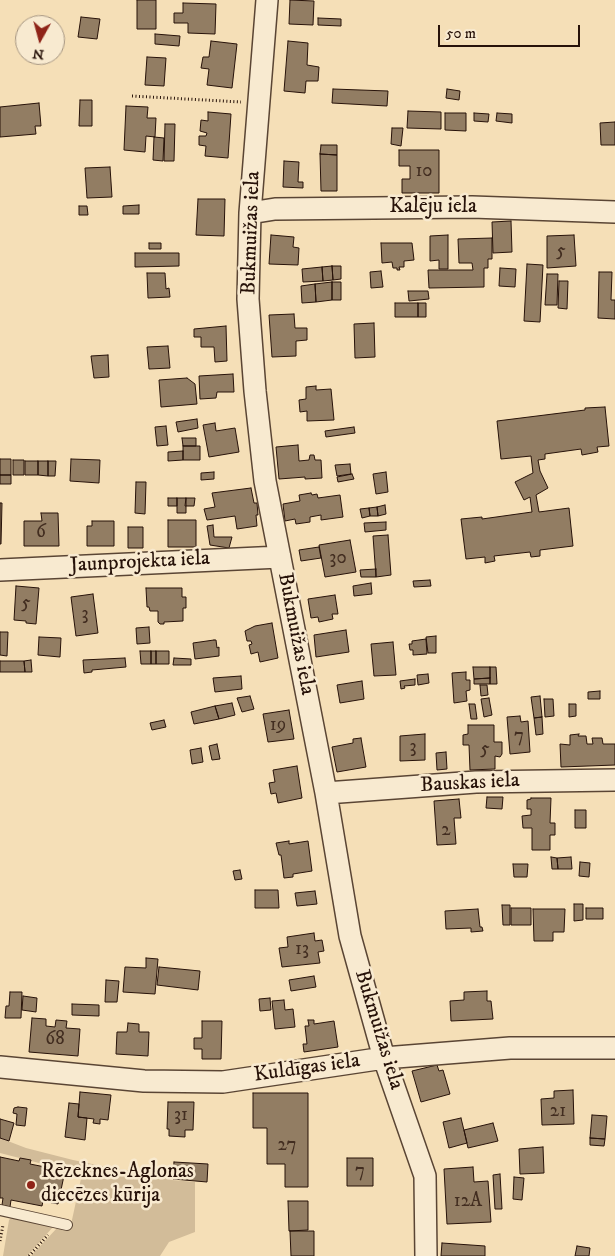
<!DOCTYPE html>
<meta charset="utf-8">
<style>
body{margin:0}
#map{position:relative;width:615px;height:1256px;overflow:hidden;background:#f5dfb7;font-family:"IM FELL DW Pica",serif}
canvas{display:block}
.north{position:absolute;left:15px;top:15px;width:50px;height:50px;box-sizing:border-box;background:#f8ead0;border:1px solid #a49480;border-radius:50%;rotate:187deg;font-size:14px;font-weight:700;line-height:20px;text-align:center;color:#271209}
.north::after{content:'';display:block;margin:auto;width:18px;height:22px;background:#8f2418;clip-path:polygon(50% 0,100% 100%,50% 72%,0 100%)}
.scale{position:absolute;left:438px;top:25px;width:142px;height:22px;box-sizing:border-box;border:2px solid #271209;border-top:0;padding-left:6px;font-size:15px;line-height:18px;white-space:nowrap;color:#271209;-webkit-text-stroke:4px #f8ead0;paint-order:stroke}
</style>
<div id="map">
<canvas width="615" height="1256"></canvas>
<div class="north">N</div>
<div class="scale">50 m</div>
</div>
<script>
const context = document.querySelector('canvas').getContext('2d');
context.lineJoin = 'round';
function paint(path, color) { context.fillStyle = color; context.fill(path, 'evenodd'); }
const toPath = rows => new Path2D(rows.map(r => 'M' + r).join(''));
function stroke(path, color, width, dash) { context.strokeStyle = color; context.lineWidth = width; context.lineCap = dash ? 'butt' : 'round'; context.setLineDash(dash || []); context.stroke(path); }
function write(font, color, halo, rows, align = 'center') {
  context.font = font + ' "IM FELL DW Pica",serif'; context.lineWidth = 5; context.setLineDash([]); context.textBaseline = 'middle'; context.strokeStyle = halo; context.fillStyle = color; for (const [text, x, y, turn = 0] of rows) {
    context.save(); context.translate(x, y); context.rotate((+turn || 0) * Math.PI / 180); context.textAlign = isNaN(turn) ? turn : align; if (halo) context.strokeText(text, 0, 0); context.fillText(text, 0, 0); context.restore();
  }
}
const green = toPath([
 [0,1138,26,1148,73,1160,111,1168,158,1174,172,1180,195,1182,195,1232,169,1242,160,1256,31,1256,57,1228,70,1229,82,1174,0,1153],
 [11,1218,53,1227,27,1256,3,1256,9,1220]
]);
const building = toPath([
 [137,0,156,0,156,29,137,29,137,0],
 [290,0,314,1,313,25,289,24,290,0],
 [183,3,216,4,215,34,188,33,188,23,174,23,174,13,183,13,183,3],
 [81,17,100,19,97,39,78,37,81,17],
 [318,18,341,19,341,26,318,25,318,18],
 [155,34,180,36,179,46,155,44,155,34],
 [211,41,237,44,232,88,207,85,209,69,201,68,203,57,209,57,211,41],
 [288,41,308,43,307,65,319,67,318,81,306,81,305,93,284,91,288,41],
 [147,57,166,58,164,86,145,85,147,57],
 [333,89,388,91,387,106,332,103,333,89],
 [447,89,460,91,459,100,446,98,447,89],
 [80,100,92,100,92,126,79,126,80,100],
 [39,103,41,126,35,126,36,134,0,137,0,107,39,103],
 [126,106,148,107,147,118,156,118,155,137,146,136,145,152,124,150,126,106],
 [408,111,441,112,441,129,407,128,408,111],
 [208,112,231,114,228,158,205,156,206,146,199,145,199,136,206,136,207,133,200,131,201,120,208,121,208,112],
 [445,113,466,113,466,131,445,130,445,113],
 [474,113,489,114,488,122,474,121,474,113],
 [497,113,512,114,512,123,496,121,497,113],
 [615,122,615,145,601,145,600,123,615,122],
 [165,124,175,124,174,161,164,161,165,124],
 [392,128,403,128,401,146,391,144,392,128],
 [154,137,164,138,163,161,153,160,154,137],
 [321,145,337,145,337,155,320,154,321,145],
 [399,150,439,150,439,193,402,193,402,179,410,179,410,166,399,166,399,150],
 [320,154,337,155,337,191,321,191,320,154],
 [284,161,299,162,298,182,303,182,303,188,283,187,284,161],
 [110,167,112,197,87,198,85,168,110,167],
 [198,199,225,199,224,236,196,235,198,199],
 [139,205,139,214,123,214,123,206,139,205],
 [79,206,87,206,88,215,79,215,79,206],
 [511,221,512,252,493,253,492,222,511,221],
 [271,235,294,237,293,247,299,248,298,265,269,264,271,235],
 [448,235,448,269,439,269,439,260,430,261,430,236,448,235],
 [574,235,576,266,547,268,547,236,574,235],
 [492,238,492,259,488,259,488,268,484,268,484,287,429,288,428,270,473,270,472,263,459,263,458,239,492,238],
 [149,243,161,243,161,249,149,249,149,243],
 [381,243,412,243,414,260,404,261,404,267,399,267,400,270,397,270,397,268,393,268,392,262,382,263,381,243],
 [135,253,179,253,179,266,135,267,135,253],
 [527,264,543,265,540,322,524,321,527,264],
 [332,266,341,266,341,279,333,280,332,266],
 [332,266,333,280,323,281,322,267,332,266],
 [322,267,323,281,303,282,302,269,322,267],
 [500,268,516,269,515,287,499,286,500,268],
 [381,271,383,287,371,288,370,272,381,271],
 [599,272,612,272,611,300,615,300,615,319,598,318,599,272],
 [147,273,165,273,166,289,169,288,170,297,148,298,147,273],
 [547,274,558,274,557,305,545,305,547,274],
 [559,281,568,281,567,309,558,308,559,281],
 [332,282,341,282,341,300,332,300,332,282],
 [332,282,332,300,316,302,315,284,332,282],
 [315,284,316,302,302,303,301,286,315,284],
 [408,291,428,291,429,299,409,301,408,291],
 [395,303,418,303,418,317,395,317,395,303],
 [418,303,426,303,426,317,418,317,418,303],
 [294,314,295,328,307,328,307,340,296,341,296,356,272,357,269,315,294,314],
 [374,323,375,357,355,358,354,324,374,323],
 [226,326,227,361,215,362,214,347,201,347,201,337,194,337,194,329,226,326],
 [168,346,170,368,149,369,147,347,168,346],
 [108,355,109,377,94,378,91,356,108,355],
 [233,374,234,392,217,392,216,398,200,399,199,376,233,374],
 [187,378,195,384,197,404,161,407,159,380,187,378],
 [316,386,316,390,331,389,334,420,307,421,307,411,300,412,299,400,306,399,306,387,316,386],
 [605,407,609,446,597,447,598,452,582,455,581,449,545,454,545,459,538,460,540,471,548,488,536,495,539,512,569,508,573,546,540,550,540,556,531,557,530,552,494,556,495,561,485,563,485,557,466,559,461,519,482,517,482,519,532,512,530,497,524,500,515,482,533,473,531,456,501,459,497,421,585,410,585,408,605,407],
 [197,419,198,428,178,432,176,422,197,419],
 [215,423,216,431,235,428,239,452,209,457,203,425,215,423],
 [166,426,168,445,157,446,155,427,166,426],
 [354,427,355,433,326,437,325,431,354,427],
 [182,438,196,438,196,446,183,446,182,438],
 [298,445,299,461,309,460,310,455,314,455,315,460,321,460,322,478,305,479,305,477,279,479,276,447,298,445],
 [183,446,200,446,200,460,183,460,183,446],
 [183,451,183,460,168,461,168,452,183,451],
 [0,459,11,459,11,475,0,475,0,459],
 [71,459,100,460,99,483,70,481,71,459],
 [13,460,24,460,24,475,13,475,13,460],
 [25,461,38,461,38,475,25,475,25,461],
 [38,461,48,461,48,476,38,475,38,461],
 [48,461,56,461,55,476,48,476,48,461],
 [350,464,351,474,337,476,335,465,350,464],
 [214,472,214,479,201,480,201,473,214,472],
 [386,472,388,492,376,494,373,474,386,472],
 [352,474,354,479,338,482,337,477,352,474],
 [0,475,11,475,11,484,0,484,0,475],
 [136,482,146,482,145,514,135,513,136,482],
 [251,488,254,503,257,503,258,515,256,515,257,526,237,529,235,516,207,520,204,509,215,507,212,493,251,488],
 [311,493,312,495,317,494,318,498,340,495,343,517,321,520,321,515,310,517,310,522,296,524,295,519,285,521,283,504,300,501,299,495,311,493],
 [168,498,177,498,177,506,168,506,168,498],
 [177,498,186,498,186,513,177,513,177,498],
 [186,498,195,498,194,506,185,506,186,498],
 [0,503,2,503,1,544,0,544,0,503],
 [385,505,386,514,378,516,377,507,385,505],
 [377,507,378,516,370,516,369,508,377,507],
 [369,508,370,516,362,518,360,509,369,508],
 [41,513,58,513,59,546,24,546,24,521,42,521,41,513],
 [168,520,196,520,196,547,168,547,168,520],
 [92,521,114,521,114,546,87,546,87,526,92,526,92,521],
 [386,522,386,530,365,532,364,523,386,522],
 [213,525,214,537,232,537,229,548,210,545,207,526,213,525],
 [128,527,143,527,143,548,128,548,128,527],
 [388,535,391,575,376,577,373,536,388,535],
 [350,540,356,572,325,577,319,545,350,540],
 [319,547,321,558,301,561,299,550,319,547],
 [376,569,376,577,361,577,360,570,376,569],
 [430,580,431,586,414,587,413,581,430,580],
 [371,583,372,594,354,596,353,586,371,583],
 [16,586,39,588,36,624,26,623,26,621,14,620,16,586],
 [146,588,182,588,182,597,186,597,186,608,183,608,183,621,164,622,164,624,160,624,158,622,158,611,150,611,149,607,147,607,146,588],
 [93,594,98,633,76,636,71,597,93,594],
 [335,595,338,614,332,614,333,619,319,622,318,617,311,618,308,599,335,595],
 [272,623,278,658,260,662,258,652,251,654,249,645,252,644,251,641,247,641,245,631,255,626,272,623],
 [149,627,150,643,137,644,136,628,149,627],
 [346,630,349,652,316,657,314,635,346,630],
 [0,632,8,632,7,656,0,655,0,632],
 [436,636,436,653,428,653,426,637,436,636],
 [39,637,61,638,60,657,38,655,39,637],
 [426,639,427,654,413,655,413,650,410,650,409,644,412,644,412,641,426,639],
 [214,640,216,640,217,648,219,647,219,656,195,659,193,643,214,640],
 [393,642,396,675,374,676,371,644,393,642],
 [140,651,151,651,151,664,141,664,140,651],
 [151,651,156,651,156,664,151,664,151,651],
 [156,651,169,651,169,664,156,664,156,651],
 [125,658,126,667,92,670,92,672,84,673,83,660,125,658],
 [174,658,191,659,191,665,173,665,174,658],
 [31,660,32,672,25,672,24,661,31,660],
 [0,661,24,661,25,672,0,672,0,661],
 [473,667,490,667,490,678,474,679,473,667],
 [490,667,496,667,497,684,490,684,490,667],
 [466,672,466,680,470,680,470,690,466,691,467,701,454,703,452,673,466,672],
 [428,674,429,683,418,685,417,675,428,674],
 [241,676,242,689,215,692,213,678,241,676],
 [490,678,490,684,474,684,474,679,490,678],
 [415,679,415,685,404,686,405,688,401,689,400,681,415,679],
 [362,681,364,699,340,703,337,685,362,681],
 [480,685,487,685,488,695,481,696,480,685],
 [600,691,600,699,588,699,588,692,600,691],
 [250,696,254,709,242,712,237,698,250,696],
 [540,696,542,717,534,718,531,697,540,696],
 [489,698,492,715,484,717,481,699,489,698],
 [544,699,553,699,554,716,545,717,544,699],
 [232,703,235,715,219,719,215,706,232,703],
 [469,704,475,704,477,719,471,719,469,704],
 [569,704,576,704,576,716,569,717,569,704],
 [215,706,219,719,194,724,191,712,215,706],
 [289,710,294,739,268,742,263,714,289,710],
 [520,716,521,722,528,721,530,752,510,754,507,717,520,716],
 [542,717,543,734,536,735,534,718,542,717],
 [164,720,166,727,152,730,150,723,164,720],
 [468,725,494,725,494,742,502,742,502,754,500,757,495,756,495,769,470,770,469,745,463,745,463,735,468,734,468,725],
 [425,734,425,760,400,761,400,736,425,734],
 [579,734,578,736,586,736,587,744,593,744,592,738,602,738,603,744,615,744,615,765,561,767,560,744,570,745,570,735,579,734],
 [361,738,366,767,337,772,332,747,353,743,353,739,361,738],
 [217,744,220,759,212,760,209,746,217,744],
 [201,748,203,762,192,764,190,750,201,748],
 [446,752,447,769,437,770,436,753,446,752],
 [297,766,302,798,278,803,276,793,271,794,269,783,275,782,273,770,297,766],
 [487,797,503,797,502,809,486,808,487,797],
 [531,798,551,798,550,823,555,823,555,835,550,835,550,850,532,850,532,828,523,828,522,816,531,815,531,809,527,809,527,800,531,799,531,798],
 [459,799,461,818,454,818,456,844,437,845,434,801,459,799],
 [575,810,586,810,586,828,575,828,575,810],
 [289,841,289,844,308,841,312,871,293,874,293,877,284,878,281,855,279,855,276,843,289,841],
 [551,857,557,858,558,869,552,869,551,857],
 [571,857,572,869,558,869,557,858,571,857],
 [580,862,590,863,589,877,579,876,580,862],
 [513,864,528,864,527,877,514,877,513,864],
 [240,870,242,879,235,880,233,871,240,870],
 [255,890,278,890,279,908,255,908,255,890],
 [315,891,317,904,297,906,295,893,315,891],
 [574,904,583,904,583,920,574,921,574,904],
 [502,905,510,905,510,925,503,925,502,905],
 [511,908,531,908,531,925,511,925,511,908],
 [586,908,603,908,603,919,586,919,586,908],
 [478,909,480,927,482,927,483,931,471,932,471,928,446,929,445,911,478,909],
 [533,909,565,909,564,932,553,932,553,941,534,941,533,909],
 [314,933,315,941,322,940,324,951,318,952,320,963,282,967,279,948,288,947,287,937,314,933],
 [146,958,158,959,155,994,123,992,125,967,146,968,146,958],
 [159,967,200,971,198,990,157,985,159,967],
 [314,976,316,987,291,991,289,980,314,976],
 [106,980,119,981,117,1002,105,1002,106,980],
 [487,991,487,1001,491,1001,493,1019,451,1021,450,1001,464,1000,464,992,487,991],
 [10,992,22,992,21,1018,5,1018,6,1006,9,1006,10,992],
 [23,996,37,998,36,1012,22,1010,23,996],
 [270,998,271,1010,260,1011,259,999,270,998],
 [284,1000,285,1010,293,1009,295,1027,275,1029,272,1001,284,1000],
 [72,1004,99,1005,99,1016,72,1015,72,1004],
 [32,1018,46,1019,46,1026,55,1027,56,1020,67,1021,66,1028,80,1029,78,1056,29,1052,32,1018],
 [308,1020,314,1020,314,1024,334,1021,338,1047,304,1052,303,1044,307,1044,305,1026,309,1026,308,1020],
 [202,1021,222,1021,221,1059,202,1059,202,1049,194,1049,194,1038,202,1038,202,1021],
 [128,1023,139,1024,139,1032,149,1032,148,1056,116,1054,117,1032,127,1032,128,1023],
 [437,1065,439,1071,443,1070,450,1094,421,1102,412,1071,437,1065],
 [573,1090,574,1124,542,1125,541,1099,554,1098,554,1091,573,1090],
 [80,1092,111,1095,108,1120,100,1119,100,1124,93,1123,94,1119,78,1117,80,1092],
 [253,1093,308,1093,308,1187,285,1187,285,1164,267,1164,267,1128,253,1128,253,1093],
 [168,1102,194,1102,193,1130,185,1130,185,1137,169,1136,169,1129,167,1129,168,1102],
 [69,1103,79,1104,78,1117,87,1118,85,1140,65,1137,69,1103],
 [18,1107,27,1108,25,1126,16,1125,17,1114,13,1113,14,1108,18,1107],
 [592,1115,607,1116,605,1139,590,1138,592,1115],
 [461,1118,467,1143,449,1148,443,1122,461,1118],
 [0,1119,14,1123,9,1141,0,1138,0,1119],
 [493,1123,498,1141,468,1148,464,1130,493,1123],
 [590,1138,605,1139,604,1146,590,1145,590,1138],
 [543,1147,544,1173,520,1174,519,1149,543,1147],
 [0,1157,19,1161,20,1158,31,1160,30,1164,65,1171,58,1204,43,1201,42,1206,11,1200,10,1207,2,1205,3,1198,0,1198,0,1157],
 [347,1158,373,1158,373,1186,347,1186,347,1158],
 [174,1162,208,1164,207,1182,173,1179,174,1162],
 [473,1167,474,1182,488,1181,491,1222,447,1224,444,1169,473,1167],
 [500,1174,502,1209,495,1209,493,1175,500,1174],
 [514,1177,524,1178,522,1200,513,1199,514,1177],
 [288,1201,308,1201,308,1230,289,1231,288,1201],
 [290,1231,314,1231,314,1256,291,1256,290,1231],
 [442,1243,485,1246,485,1256,441,1256,442,1243],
 [577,1246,590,1248,589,1256,575,1256,577,1246]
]);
const path = toPath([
 [132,96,241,102],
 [0,1241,3,1225],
 [29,1256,48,1235]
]);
const lane = toPath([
 [0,1210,67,1225]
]);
const street = toPath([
 [267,0,250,213,248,299,255,391,265,481,326,793,350,936,384,1058,425,1176,426,1256],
 [250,213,275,209,472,207,615,212],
 [0,570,280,557],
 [326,793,476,782,615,780],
 [0,1067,144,1081,223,1082,384,1058,510,1048,615,1048]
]);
const markers = [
 [31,1185,5,"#8f2418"]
];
const numberNames = [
 ["10",424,172],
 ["5",561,252],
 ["6",41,533],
 ["30",338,559],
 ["5",26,604],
 ["3",85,615],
 ["19",278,726],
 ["7",519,737],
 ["3",413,748],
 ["5",485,750],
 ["2",446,831],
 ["13",302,950],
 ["68",55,1040],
 ["21",558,1112],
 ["31",181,1116],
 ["27",287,1146],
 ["7",360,1172],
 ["12A",468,1202]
];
const streetNames = [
 ["Kalēju iela",433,208],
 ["Bukmuižas iela",252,233,-88],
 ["Jaunprojekta iela",140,563,-3],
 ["Bukmuižas iela",295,634,79],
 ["Bauskas iela",470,784,-3],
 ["Bukmuižas iela",378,1030,73],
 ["Kuldīgas iela",307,1069,-8]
];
const poiNames = [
 ["Rēzeknes-Aglonas",41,1173],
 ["diecēzes kūrija",41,1197]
];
paint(green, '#d2bc99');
paint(building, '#927d63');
stroke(building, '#271209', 1);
stroke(lane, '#5a4534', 12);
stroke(street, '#5a4534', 24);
stroke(path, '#271209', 3, [1, 2.5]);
stroke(lane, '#f8ead0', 10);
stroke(street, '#f8ead0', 21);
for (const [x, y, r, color] of markers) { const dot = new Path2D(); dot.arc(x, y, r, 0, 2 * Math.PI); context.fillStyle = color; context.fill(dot); stroke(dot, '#f8ead0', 2); }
write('19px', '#422d20', null, numberNames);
write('21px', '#271209', '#f8ead0', streetNames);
write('21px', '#271209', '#f8ead0', poiNames, 'left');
</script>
